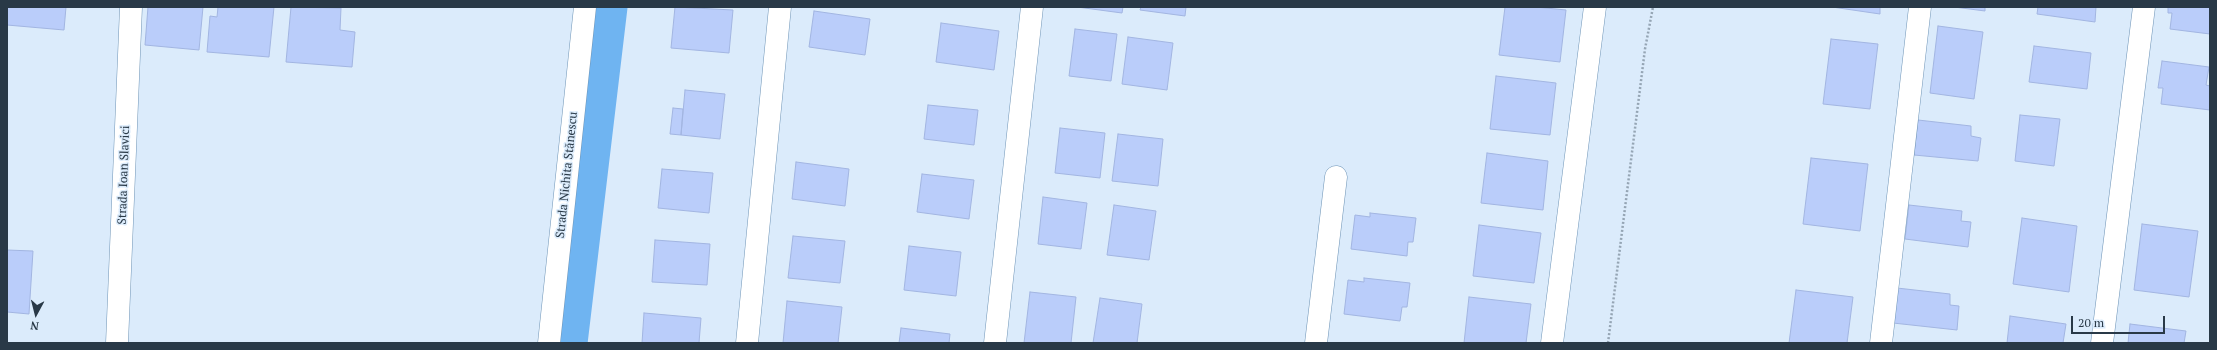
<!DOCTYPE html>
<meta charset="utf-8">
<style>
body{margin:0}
#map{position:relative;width:2217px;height:350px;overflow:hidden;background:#dbebfb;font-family:"PT Serif",serif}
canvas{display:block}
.frame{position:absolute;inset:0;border:8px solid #293947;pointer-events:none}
.north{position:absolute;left:16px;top:294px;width:40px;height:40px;-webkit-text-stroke:3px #dbebfb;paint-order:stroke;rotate:187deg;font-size:11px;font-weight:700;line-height:16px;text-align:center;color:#293947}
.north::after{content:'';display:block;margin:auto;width:14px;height:18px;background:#293947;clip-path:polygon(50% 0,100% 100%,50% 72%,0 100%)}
.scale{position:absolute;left:2071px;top:316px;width:94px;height:18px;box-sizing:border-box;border:2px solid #293947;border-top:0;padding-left:5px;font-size:12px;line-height:14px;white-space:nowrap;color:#293947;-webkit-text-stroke:3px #dbebfb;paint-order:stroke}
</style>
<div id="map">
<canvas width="2217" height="350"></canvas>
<div class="frame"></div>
<div class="north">N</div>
<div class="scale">20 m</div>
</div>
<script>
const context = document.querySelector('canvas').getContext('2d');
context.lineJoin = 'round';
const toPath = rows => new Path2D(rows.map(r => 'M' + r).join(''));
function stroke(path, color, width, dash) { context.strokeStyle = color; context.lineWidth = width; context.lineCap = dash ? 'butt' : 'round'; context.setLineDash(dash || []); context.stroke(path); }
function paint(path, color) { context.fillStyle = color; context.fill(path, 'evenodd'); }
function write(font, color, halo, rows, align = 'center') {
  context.font = font + ' "PT Serif",serif'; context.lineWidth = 3; context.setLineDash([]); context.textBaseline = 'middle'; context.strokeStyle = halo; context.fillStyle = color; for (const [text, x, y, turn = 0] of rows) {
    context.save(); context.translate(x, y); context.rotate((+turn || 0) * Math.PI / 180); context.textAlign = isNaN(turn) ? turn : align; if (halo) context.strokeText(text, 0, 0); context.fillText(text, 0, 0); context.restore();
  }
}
const canal = toPath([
 [571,343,611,7]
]);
const building = toPath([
 [7,7,66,7,64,30,7,25,7,7],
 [148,7,203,7,199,50,145,45,148,7],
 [218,7,274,7,269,57,207,52,210,16,217,17,218,7],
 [291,7,341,8,340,30,355,32,352,67,286,62,291,7],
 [675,7,733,10,729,53,671,48,675,7],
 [1077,7,1123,7,1122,13,1077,7],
 [1141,7,1186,7,1185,16,1140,10,1141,7],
 [1505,7,1536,7,1566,10,1560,62,1499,55,1505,7],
 [1832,7,1880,7,1880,14,1832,7],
 [1954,7,1985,7,1985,11,1954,7],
 [2038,7,2096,7,2095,22,2037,14,2038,7],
 [2168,7,2210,7,2210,34,2170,29,2172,13,2168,13,2168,7],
 [814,11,870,19,865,55,809,47,814,11],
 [941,23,999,31,994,70,936,62,941,23],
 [1938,26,1983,32,1974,99,1930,93,1938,26],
 [1075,29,1117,34,1111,81,1069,76,1075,29],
 [1128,37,1173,43,1167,90,1122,84,1128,37],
 [1831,39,1878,44,1870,109,1823,104,1831,39],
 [2034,46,2091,53,2087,89,2029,82,2034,46],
 [2162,61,2209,67,2206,85,2210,86,2210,110,2161,104,2163,88,2158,88,2162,61],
 [1496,76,1556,83,1550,135,1490,129,1496,76],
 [685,90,725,94,720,139,681,135,685,90],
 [928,105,978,110,974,145,924,139,928,105],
 [673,108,683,109,681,135,670,134,673,108],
 [2020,115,2060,119,2054,166,2015,161,2020,115],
 [1918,120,1971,126,1971,136,1981,138,1978,161,1914,155,1918,120],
 [1060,128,1105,133,1100,178,1055,173,1060,128],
 [1118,134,1163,139,1158,186,1112,181,1118,134],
 [1487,153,1548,161,1543,210,1481,203,1487,153],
 [1811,158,1868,164,1860,231,1803,224,1811,158],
 [796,162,849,169,845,206,792,199,796,162],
 [662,169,713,173,709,213,658,208,662,169],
 [922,174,974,180,969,219,917,212,922,174],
 [1043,197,1087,203,1081,249,1038,244,1043,197],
 [1114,205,1156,211,1149,260,1107,255,1114,205],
 [1909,205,1962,211,1961,221,1971,222,1968,247,1905,239,1909,205],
 [1370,213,1416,218,1413,242,1408,242,1407,256,1351,249,1355,215,1370,217,1370,213],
 [2022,218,2077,226,2069,292,2013,284,2022,218],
 [2142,224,2198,231,2189,297,2134,290,2142,224],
 [1479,225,1541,233,1534,283,1473,276,1479,225],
 [793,236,845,241,840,283,788,278,793,236],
 [655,240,710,244,707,285,652,282,655,240],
 [909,246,961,252,956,296,904,290,909,246],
 [7,250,33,251,29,314,7,312,7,250],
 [1364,278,1410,283,1407,307,1402,307,1400,321,1344,314,1348,280,1364,282,1364,278],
 [1897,288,1950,294,1950,305,1959,306,1957,330,1893,323,1897,288],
 [1796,290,1853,297,1847,343,1789,343,1796,290],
 [1030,292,1076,297,1071,343,1024,343,1030,292],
 [1469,297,1531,304,1526,343,1464,343,1469,297],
 [1100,298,1142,304,1137,343,1093,343,1100,298],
 [787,301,842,307,838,343,783,343,787,301],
 [644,313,701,318,699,343,642,343,644,313],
 [2010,316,2066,324,2063,343,2007,343,2010,316],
 [2130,324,2186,331,2184,343,2128,343,2130,324],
 [901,328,950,334,949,343,899,343,901,328]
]);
const path = toPath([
 [1608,343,1645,49,1653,7]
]);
const minor = toPath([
 [117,343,131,7],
 [549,343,585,7],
 [747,343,780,7],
 [995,343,1032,7],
 [1316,343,1336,177],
 [1552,343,1595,7],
 [1881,343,1920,7],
 [2102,343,2144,7]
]);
const streetNames = [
 ["Strada Ioan Slavici",124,175,-88],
 ["Strada Nichita Stănescu",567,175,-84]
];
stroke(canal, '#6fb4f1', 33);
paint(building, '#bacdfa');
stroke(building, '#a2b5e1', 1);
stroke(minor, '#6e94b6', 23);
stroke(path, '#95a5b4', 2.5, [2, 2]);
stroke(minor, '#fff', 22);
write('12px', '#293947', '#dbebfb', streetNames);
</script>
